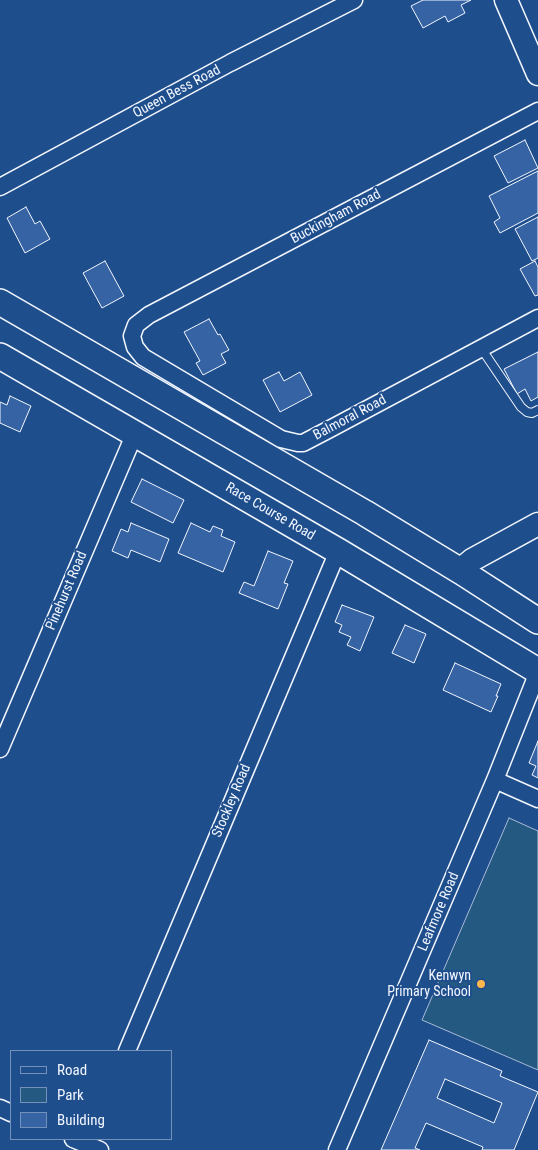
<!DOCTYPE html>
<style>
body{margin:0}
#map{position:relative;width:538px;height:1150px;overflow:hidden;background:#1f4e8c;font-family:"Roboto Condensed",sans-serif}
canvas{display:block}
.legend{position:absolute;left:10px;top:1050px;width:162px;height:90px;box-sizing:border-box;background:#1f4e8c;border:1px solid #7391ba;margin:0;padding:6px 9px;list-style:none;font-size:15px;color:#f2f6ff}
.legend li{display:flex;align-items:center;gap:10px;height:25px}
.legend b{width:25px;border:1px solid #7391ba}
</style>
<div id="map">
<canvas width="538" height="1150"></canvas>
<ul class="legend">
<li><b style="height:6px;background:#1f4e8c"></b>Road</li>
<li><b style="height:14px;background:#245a82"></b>Park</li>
<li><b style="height:14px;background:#3563a3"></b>Building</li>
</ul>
</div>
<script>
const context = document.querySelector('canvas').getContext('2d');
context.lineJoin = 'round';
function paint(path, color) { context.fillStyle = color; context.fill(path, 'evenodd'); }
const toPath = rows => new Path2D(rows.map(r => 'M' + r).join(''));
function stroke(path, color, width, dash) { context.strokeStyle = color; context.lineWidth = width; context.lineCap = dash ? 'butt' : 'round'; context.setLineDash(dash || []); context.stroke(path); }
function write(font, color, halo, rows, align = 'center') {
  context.font = font + ' "Roboto Condensed",sans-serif'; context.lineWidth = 4; context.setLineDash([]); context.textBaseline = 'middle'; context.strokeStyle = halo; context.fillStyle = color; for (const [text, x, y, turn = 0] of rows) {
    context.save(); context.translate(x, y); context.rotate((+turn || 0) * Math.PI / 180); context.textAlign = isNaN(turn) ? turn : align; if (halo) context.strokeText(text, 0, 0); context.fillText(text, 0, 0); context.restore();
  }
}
const green = toPath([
 [509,818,538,831,538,1070,422,1020,509,818]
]);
const building = toPath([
 [423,0,471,0,461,5,465,13,448,22,445,16,423,28,411,6,423,0],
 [525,140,538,168,508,183,494,156,525,140],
 [538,171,538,213,500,233,494,222,500,218,489,196,538,171],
 [26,207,35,224,40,221,50,239,25,253,7,218,26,207],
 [538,217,538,258,532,261,515,229,538,217],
 [105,261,124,296,102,308,83,273,105,261],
 [535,261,538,267,538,295,535,296,520,269,535,261],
 [209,319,218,335,220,334,229,350,221,354,226,363,203,375,196,363,200,361,184,332,209,319],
 [538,352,538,397,531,401,525,389,517,394,504,369,538,352],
 [279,372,284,381,300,372,312,395,280,412,263,380,279,372],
 [10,396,31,406,20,432,0,423,0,402,7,405,10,396],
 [142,479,184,500,173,523,131,502,142,479],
 [131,523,169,539,160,562,131,550,128,558,112,551,121,529,128,532,131,523],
 [191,523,210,532,213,526,223,530,221,536,235,542,223,572,178,553,191,523],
 [268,551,293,561,284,583,288,584,278,609,239,593,244,582,254,586,268,551],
 [342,605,374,617,360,651,347,645,351,637,339,632,342,625,335,622,342,605],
 [405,625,426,634,414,663,392,653,405,625],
 [455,663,501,684,496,696,498,696,491,712,443,690,455,663],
 [538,741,538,778,532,775,536,766,529,763,538,741],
 [429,1040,502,1071,500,1076,538,1092,514,1150,482,1150,483,1147,426,1123,415,1148,420,1150,381,1150,429,1040],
 [445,1079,502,1103,494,1123,437,1098,445,1079]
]);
const lane = toPath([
 [481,348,521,407,527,412,532,413,538,410]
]);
const street = toPath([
 [538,111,149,315,136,325,132,336,135,347,143,357,281,439,298,443,303,443,328,430,538,318],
 [0,187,230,63,354,0],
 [0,749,135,433],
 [495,780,538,799],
 [127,1051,338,551],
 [0,1108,11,1113],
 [73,1139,100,1150],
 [337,1150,495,780,538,672]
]);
const secondary = toPath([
 [506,0,538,74],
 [462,572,466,565,472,560,538,524]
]);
const primary = toPath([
 [0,302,365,513,462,572,538,621],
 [0,356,338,551,538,671]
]);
const markers = [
 [481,984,5,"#ffb74d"]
];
const streetNames = [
 ["Queen Bess Road",177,92,-28],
 ["Buckingham Road",336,217,-28],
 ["Balmoral Road",350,418,-28],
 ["Race Course Road",270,512,30],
 ["Pinehurst Road",67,591,-67],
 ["Stockley Road",232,801,-67],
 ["Leafmore Road",439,912,-67]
];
const poiNames = [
 ["Kenwyn",471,976],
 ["Primary School",471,992]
];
paint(green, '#245a82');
stroke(green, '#a8bbd7', 1);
paint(building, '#3563a3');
stroke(building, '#f2f6ff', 1);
stroke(lane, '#f2f6ff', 10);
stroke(street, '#f2f6ff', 19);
stroke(secondary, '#f2f6ff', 25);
stroke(primary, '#f2f6ff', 28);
stroke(lane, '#1f4e8c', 8);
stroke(street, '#1f4e8c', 16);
stroke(secondary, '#1f4e8c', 22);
stroke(primary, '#1f4e8c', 25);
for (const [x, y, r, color] of markers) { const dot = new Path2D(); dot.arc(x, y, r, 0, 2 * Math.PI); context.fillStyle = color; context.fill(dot); stroke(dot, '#1f4e8c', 2); }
write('14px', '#f2f6ff', '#1f4e8c', streetNames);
write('14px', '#f2f6ff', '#1f4e8c', poiNames, 'right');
</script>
